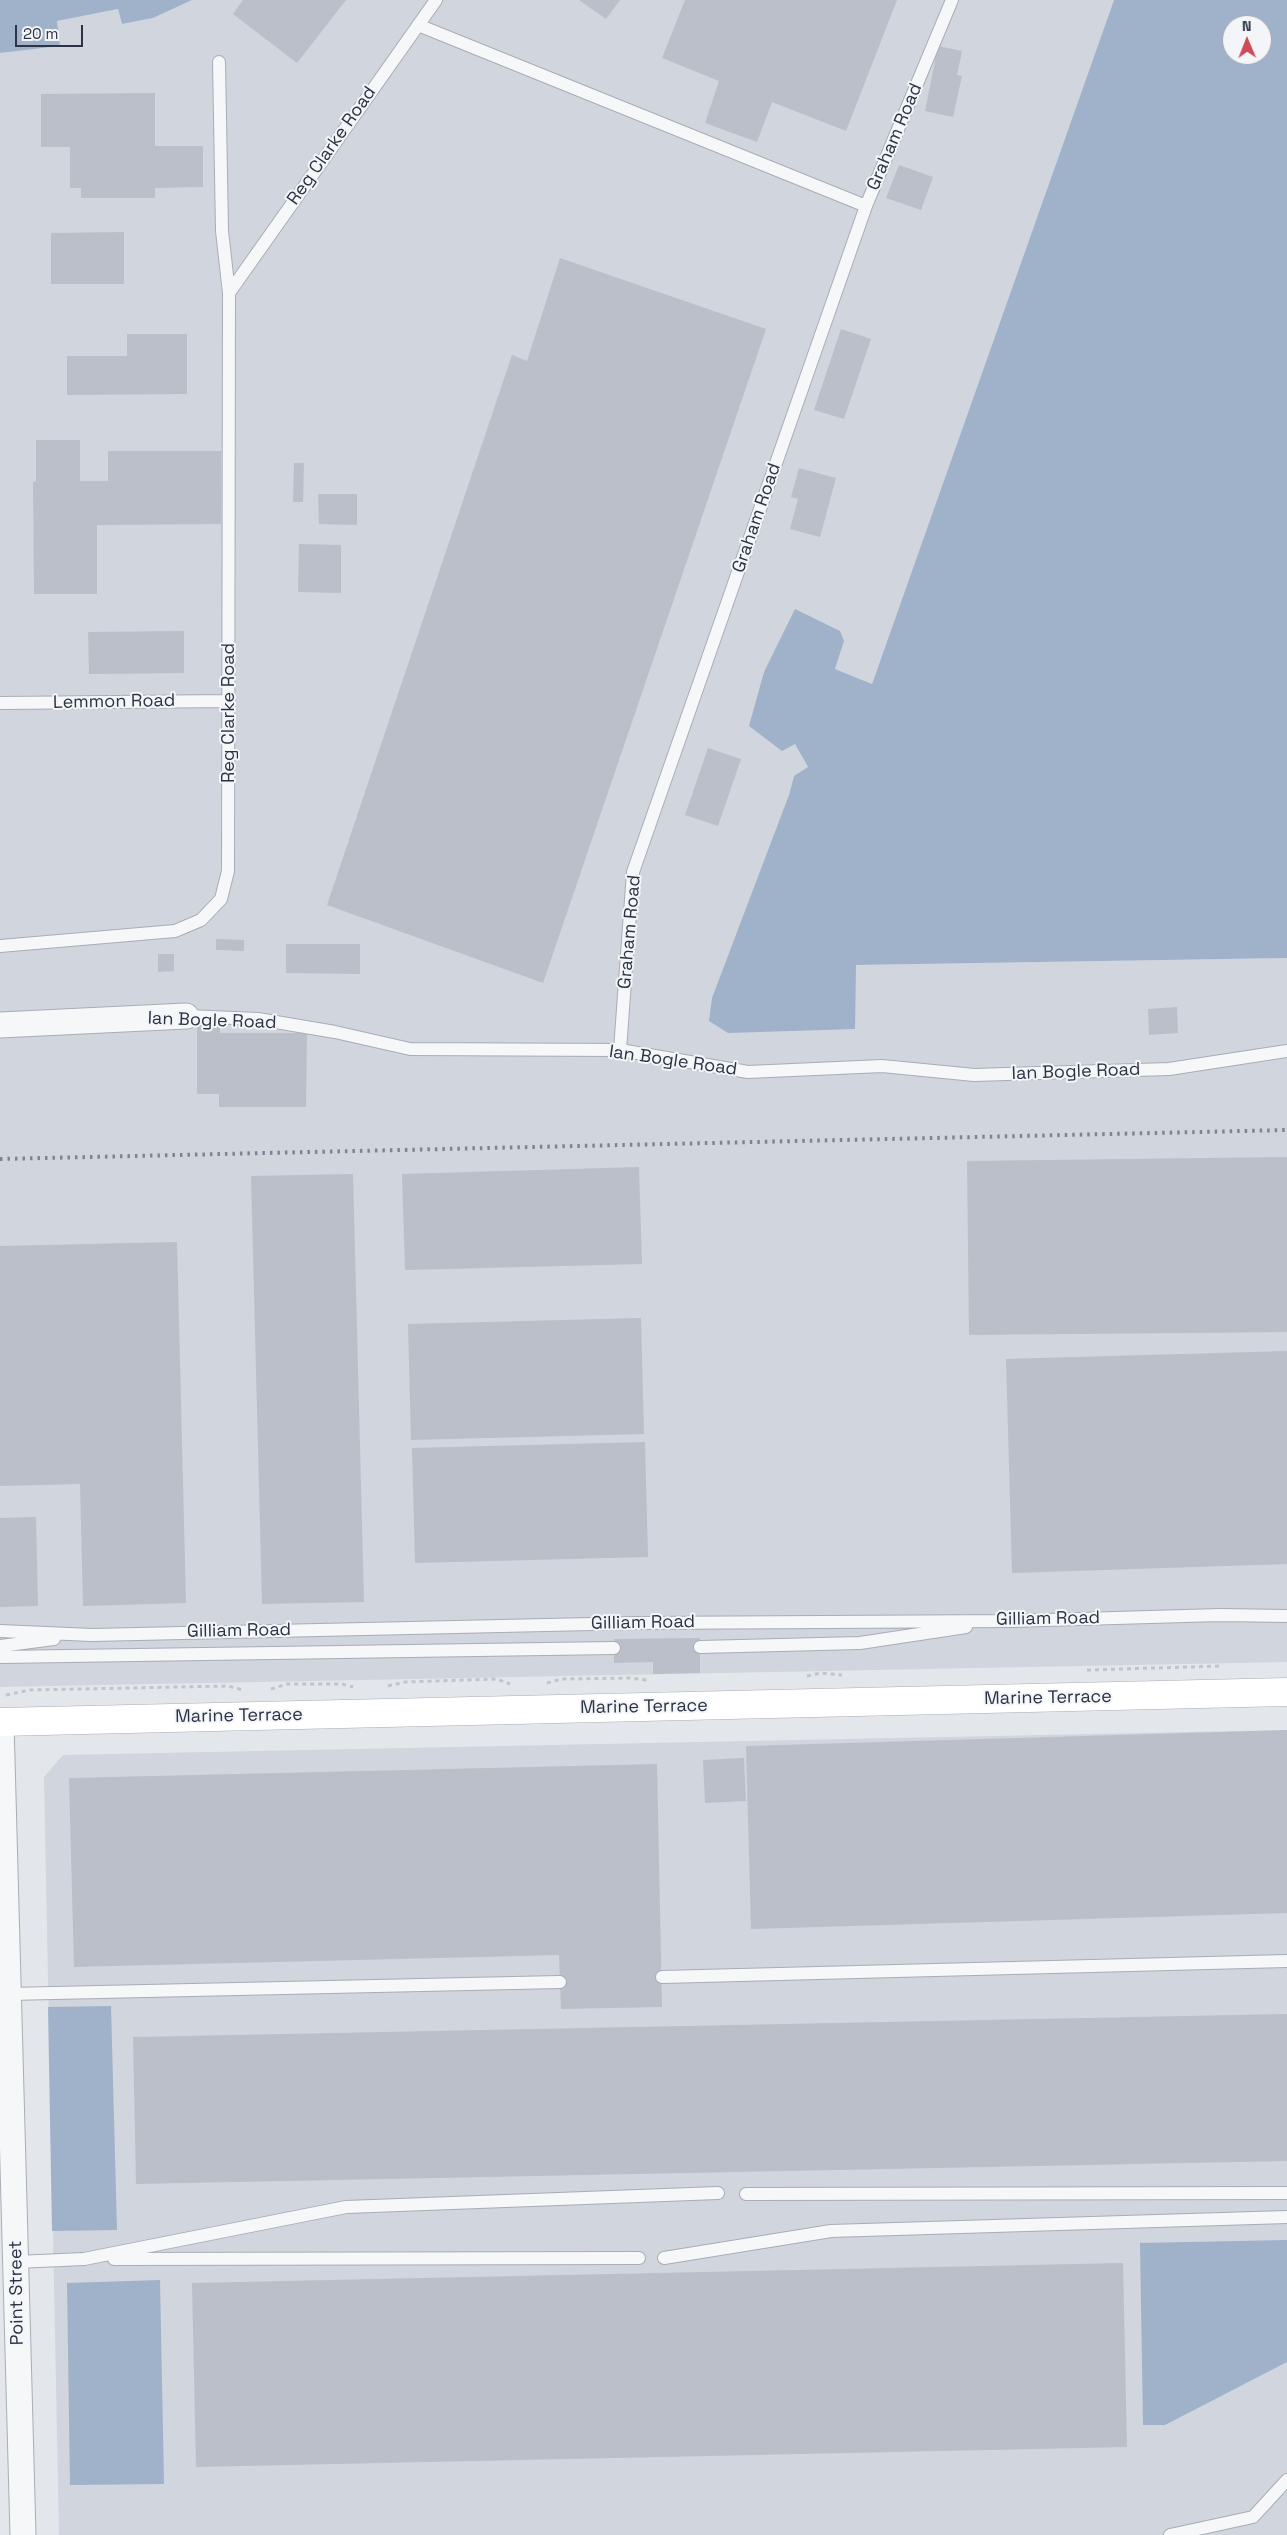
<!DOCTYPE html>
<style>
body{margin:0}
#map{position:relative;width:1287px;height:2535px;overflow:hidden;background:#e3e6eb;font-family:"Space Grotesk",sans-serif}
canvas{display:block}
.north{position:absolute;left:1222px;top:15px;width:50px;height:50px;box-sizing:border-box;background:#f3f5f8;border:1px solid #a3a7b0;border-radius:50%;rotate:359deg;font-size:14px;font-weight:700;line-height:20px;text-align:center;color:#2b3344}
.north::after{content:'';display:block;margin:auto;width:18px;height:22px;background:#ce4b58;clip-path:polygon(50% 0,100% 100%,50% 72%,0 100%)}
.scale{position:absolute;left:15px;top:25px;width:68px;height:22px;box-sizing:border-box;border:2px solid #2b3344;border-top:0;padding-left:6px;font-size:15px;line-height:18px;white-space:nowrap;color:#2b3344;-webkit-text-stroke:4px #f3f5f8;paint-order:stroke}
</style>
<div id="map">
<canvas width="1287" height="2535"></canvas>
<div class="north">N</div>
<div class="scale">20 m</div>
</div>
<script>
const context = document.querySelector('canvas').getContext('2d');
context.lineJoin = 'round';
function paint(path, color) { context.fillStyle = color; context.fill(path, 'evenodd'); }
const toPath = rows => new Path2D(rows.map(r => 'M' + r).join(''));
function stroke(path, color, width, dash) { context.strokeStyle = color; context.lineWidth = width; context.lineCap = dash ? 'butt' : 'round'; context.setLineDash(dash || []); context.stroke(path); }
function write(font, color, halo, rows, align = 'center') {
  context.font = font + ' "Space Grotesk",sans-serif'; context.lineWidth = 4; context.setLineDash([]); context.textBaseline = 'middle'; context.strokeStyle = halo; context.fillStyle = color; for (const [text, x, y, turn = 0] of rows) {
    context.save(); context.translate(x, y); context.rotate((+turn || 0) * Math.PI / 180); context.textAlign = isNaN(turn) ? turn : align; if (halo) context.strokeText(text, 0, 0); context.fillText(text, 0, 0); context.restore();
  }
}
const built = toPath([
 [192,0,1114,0,872,684,835,669,844,641,795,744,808,768,794,777,789,795,855,1028,855,965,1287,958,1287,1662,0,1687,0,53,60,46,56,21,118,9,122,24,153,18],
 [1287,1730,1287,2535,59,2535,44,1777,63,1755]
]);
const water = toPath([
 [0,0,192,0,153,18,122,24,118,9,57,21,60,46,0,53],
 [1114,0,1287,0,1287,958,856,965,855,1029,728,1033,709,1021,712,998,789,795,794,776,808,767,795,744,782,751,749,726,764,672,795,609,840,631,844,641,835,669,872,684],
 [1232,25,1262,25,1262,55,1232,55],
 [111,2006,117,2230,52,2231,48,2007],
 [1287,2240,1287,2362,1165,2425,1143,2425,1140,2243],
 [160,2280,164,2484,70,2485,67,2283]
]);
const building = toPath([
 [243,0,346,0,297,63,233,14],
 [579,0,620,0,606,19],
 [685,0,897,0,846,131,772,102,757,142,705,123,719,81,662,58],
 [938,46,962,51,957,75,962,76,953,117,925,111],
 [155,93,155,146,203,146,203,187,155,188,155,198,81,198,81,188,70,188,70,147,41,147,41,94],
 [899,165,933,177,921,210,886,198],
 [124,232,124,284,51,284,51,233],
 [560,258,766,329,543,983,327,905,512,355,527,361],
 [841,329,871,339,844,419,814,410],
 [127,334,187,334,187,394,67,395,67,356,127,356],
 [36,440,80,440,80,481,108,481,108,451,221,451,221,524,97,525,97,594,34,594,33,482,36,481],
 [294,463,304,463,303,502,293,502],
 [799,468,836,478,820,537,790,529,798,499,791,497],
 [318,494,357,494,357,525,319,524],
 [299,544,341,545,341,593,298,592],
 [184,631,184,673,89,674,88,632],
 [708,748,741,759,718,826,685,815],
 [216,939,244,940,244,951,216,950],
 [286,944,360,944,360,974,286,973],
 [158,954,174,954,174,971,158,972],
 [1177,1007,1178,1033,1149,1035,1148,1009],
 [197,1022,220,1022,220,1033,307,1033,306,1107,219,1107,219,1094,197,1094],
 [1287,1157,1287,1332,969,1335,967,1161],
 [639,1167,642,1264,405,1270,402,1174],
 [353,1174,364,1602,262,1604,251,1176],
 [177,1242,186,1603,83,1606,80,1484,0,1486,0,1246],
 [641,1318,644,1434,411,1440,408,1324],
 [1287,1351,1287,1564,1012,1573,1006,1359],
 [645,1442,648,1557,415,1563,412,1448],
 [36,1517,38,1606,0,1607,0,1518],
 [700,1638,700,1673,653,1674,653,1662,614,1663,614,1639],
 [1287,1730,1287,1913,751,1929,746,1746],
 [744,1758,746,1801,705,1803,703,1760],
 [657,1764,662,2007,561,2009,559,1955,74,1967,69,1778],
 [1287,2014,1287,2161,136,2184,133,2037],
 [1123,2263,1127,2447,196,2467,192,2283]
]);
const path = toPath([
 [1087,1670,1223,1666],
 [807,1676,821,1673,842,1675],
 [547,1683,561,1679,630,1678,647,1680],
 [388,1686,405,1682,497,1679,510,1684],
 [271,1689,287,1684,342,1684,353,1687],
 [6,1695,30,1690,228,1686,243,1690]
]);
const lane = toPath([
 [418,25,866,206],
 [219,62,222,231,229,293],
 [0,703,229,701],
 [0,946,175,931,201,920,221,899,228,871,229,293,436,0],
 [186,1016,258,1019,335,1032,410,1049,620,1050,748,1072,882,1066,974,1075,1169,1069,1287,1051],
 [620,1050,633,872,866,206,952,0],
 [0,1631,92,1635,637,1623,1011,1621,1220,1615,1287,1616],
 [0,1646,54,1639],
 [700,1647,860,1643,966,1627],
 [0,1657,614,1648],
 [662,1977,1287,1961],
 [8,1994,560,1982],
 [746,2194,1287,2193],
 [664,2258,831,2231,1287,2217],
 [114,2259,639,2258],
 [16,2262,84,2259,346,2207,718,2193],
 [1170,2535,1253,2517,1287,2480]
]);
const street = toPath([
 [0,1025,186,1016],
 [1,1722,23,2535]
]);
const secondary = toPath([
 [0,1722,1287,1692]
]);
const rail = toPath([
 [0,1159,1287,1130]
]);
const streetNames = [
 ["Graham Road",895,137,-67],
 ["Reg Clarke Road",332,146,-55],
 ["Graham Road",757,518,-71],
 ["Lemmon Road",114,702,-1],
 ["Reg Clarke Road",229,713,-90],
 ["Graham Road",630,932,-85],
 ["Ian Bogle Road",212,1021,2],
 ["Ian Bogle Road",673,1061,8],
 ["Ian Bogle Road",1076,1072,-2],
 ["Gilliam Road",1048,1619,-1],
 ["Gilliam Road",643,1623,-1],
 ["Gilliam Road",239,1631,-1],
 ["Marine Terrace",1048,1698,-1],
 ["Marine Terrace",644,1707,-1],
 ["Marine Terrace",239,1716,-1],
 ["Point Street",17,2293,-91]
];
paint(built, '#d1d5dd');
paint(water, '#9fb2ca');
paint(building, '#babfc9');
stroke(lane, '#a8adb6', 14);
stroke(street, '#a8adb6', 27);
stroke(secondary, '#a8adb6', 29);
stroke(path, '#c1c4ca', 3, [4, 4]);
stroke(lane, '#f6f7f9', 12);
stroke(street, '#f6f7f9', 25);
stroke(secondary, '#fff', 28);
stroke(rail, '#7d8595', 4, [2.5, 5]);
write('18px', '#2b3344', '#f3f5f8', streetNames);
</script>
